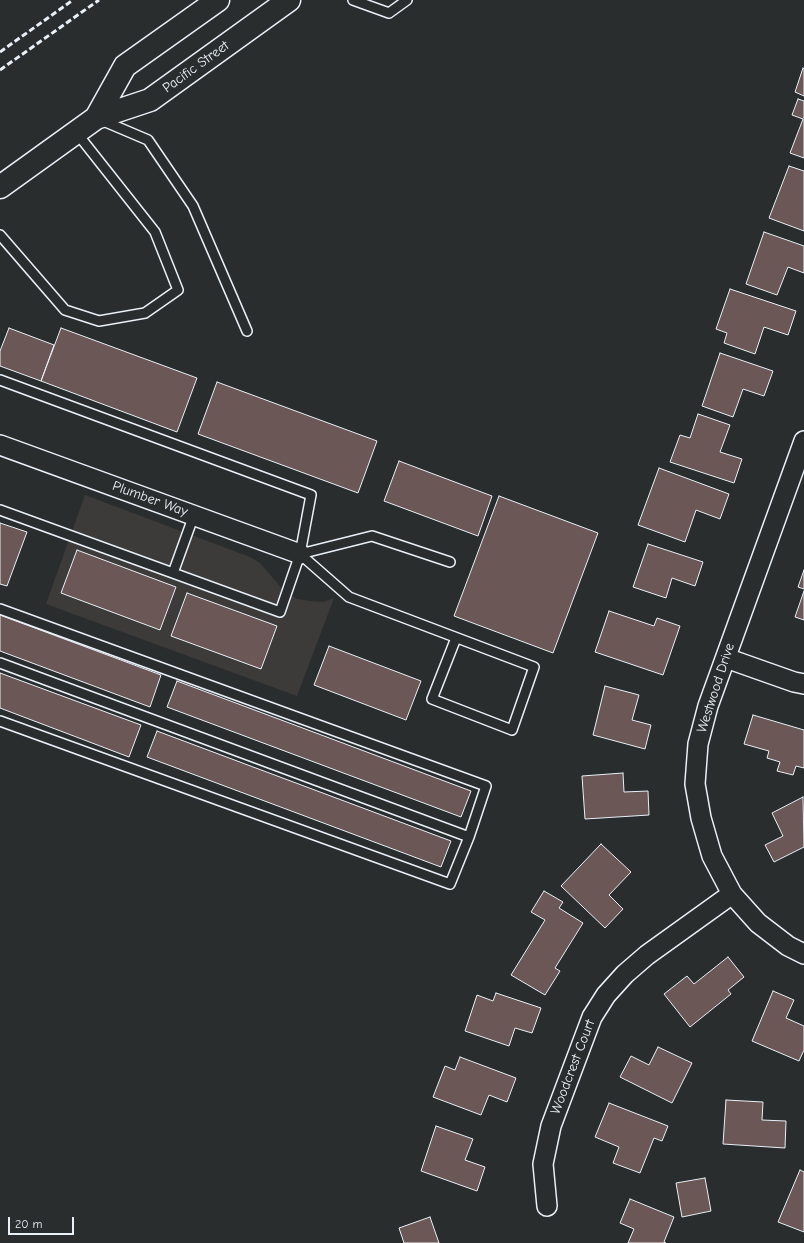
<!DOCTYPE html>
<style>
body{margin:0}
#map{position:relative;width:804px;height:1243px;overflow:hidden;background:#2a2d2e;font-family:"Comic Neue",sans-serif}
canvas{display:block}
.scale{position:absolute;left:8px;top:1217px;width:66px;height:18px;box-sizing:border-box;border:2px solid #e8f1f8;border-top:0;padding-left:5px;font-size:12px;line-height:14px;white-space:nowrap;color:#e8f1f8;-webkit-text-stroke:3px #2a2d2e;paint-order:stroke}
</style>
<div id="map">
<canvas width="804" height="1243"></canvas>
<div class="scale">20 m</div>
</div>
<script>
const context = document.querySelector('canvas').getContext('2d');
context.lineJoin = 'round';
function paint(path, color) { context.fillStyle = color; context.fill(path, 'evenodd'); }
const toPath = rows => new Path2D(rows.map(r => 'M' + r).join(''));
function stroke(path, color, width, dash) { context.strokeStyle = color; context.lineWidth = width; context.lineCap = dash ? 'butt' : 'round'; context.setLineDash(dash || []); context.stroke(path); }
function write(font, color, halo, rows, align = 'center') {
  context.font = font + ' "Comic Neue",sans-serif'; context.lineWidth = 4; context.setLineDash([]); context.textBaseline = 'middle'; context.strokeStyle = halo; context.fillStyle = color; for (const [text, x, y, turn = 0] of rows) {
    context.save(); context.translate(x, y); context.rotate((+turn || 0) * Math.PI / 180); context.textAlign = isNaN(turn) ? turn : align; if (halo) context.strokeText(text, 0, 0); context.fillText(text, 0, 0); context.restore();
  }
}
const built = toPath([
 [85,495,250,557,260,563,267,571,283,590,297,599,311,601,324,602,334,598,297,696,46,604]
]);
const building = toPath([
 [803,68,804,69,804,96,795,92,803,68],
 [798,99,804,101,804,158,790,153,803,119,792,115,798,99],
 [789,166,804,171,804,231,769,218,789,166],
 [764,232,804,246,804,273,788,267,777,295,746,284,764,232],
 [730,289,796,311,788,335,764,327,755,354,724,343,727,333,716,329,730,289],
 [9,328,54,345,41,381,0,366,0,351,9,328],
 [61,328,197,378,177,432,41,381,61,328],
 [720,353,773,371,764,396,743,389,733,417,702,406,720,353],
 [217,382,377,441,358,493,198,434,217,382],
 [698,414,730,425,720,452,742,459,734,483,670,462,680,435,690,438,698,414],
 [399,461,492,496,478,536,384,501,399,461],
 [659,468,729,494,720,519,696,510,685,542,638,525,659,468],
 [499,496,598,533,553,653,454,616,499,496],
 [0,523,27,532,7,586,0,584,0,523],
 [648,544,703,562,695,586,672,578,666,598,633,587,648,544],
 [77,550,176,587,160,630,61,593,77,550],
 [804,570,804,589,798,587,804,570],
 [804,591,804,620,795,617,804,591],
 [187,593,277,626,261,669,171,636,187,593],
 [609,611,654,626,657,618,680,626,663,675,595,652,609,611],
 [0,615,161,675,150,707,0,651,0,615],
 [329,646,421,681,406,720,314,685,329,646],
 [0,673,141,725,129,757,0,708,0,673],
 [177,681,471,791,461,817,167,707,177,681],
 [605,686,639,695,632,720,651,725,645,749,593,735,605,686],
 [753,715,804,730,804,768,796,766,793,775,777,771,780,762,767,758,769,751,744,744,753,715],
 [157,731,451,841,441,867,147,757,157,731],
 [623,773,624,792,648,791,649,815,585,819,582,776,623,773],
 [803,797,804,847,774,862,765,845,783,836,772,813,803,797],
 [601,844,631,872,609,895,623,909,605,928,561,886,601,844],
 [544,891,563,902,559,908,583,923,555,968,560,971,545,995,511,975,545,920,531,912,544,891],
 [728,957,744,977,728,990,731,994,690,1027,664,994,687,976,694,984,728,957],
 [773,991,794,1000,786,1018,804,1026,804,1050,799,1061,752,1041,773,991],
 [496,993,541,1008,532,1033,515,1028,509,1046,465,1031,477,995,493,1001,496,993],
 [658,1047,692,1063,672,1103,620,1077,631,1056,649,1065,658,1047],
 [460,1057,516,1078,507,1102,489,1095,481,1115,433,1097,445,1066,455,1070,460,1057],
 [726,1100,763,1102,762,1120,786,1121,785,1148,723,1144,726,1100],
 [609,1103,668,1126,662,1141,654,1138,640,1173,613,1163,619,1147,595,1137,609,1103],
 [436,1126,473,1139,465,1160,485,1167,477,1191,421,1171,436,1126],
 [800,1170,804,1172,804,1232,778,1222,800,1170],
 [705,1178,711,1211,682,1217,676,1183,705,1178],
 [630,1199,674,1217,664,1242,666,1243,628,1243,634,1229,620,1223,630,1199],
 [430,1217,439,1243,404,1243,399,1228,430,1217]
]);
const service = toPath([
 [353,0,389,13,407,0],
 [101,120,148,140,193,206,247,331],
 [0,235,65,310,99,321,145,313,178,290,155,232,76,132],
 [0,380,311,495,300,554,280,612,0,510],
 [300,554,349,597,534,667,512,730,432,699,456,638],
 [300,554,372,536,450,562],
 [173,573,194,515],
 [0,609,486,786,469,837,0,663],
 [0,721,450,884,469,837]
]);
const minor = toPath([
 [804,441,708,706,698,744,695,784,701,818,712,856,732,894,758,923,788,946,804,954],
 [0,445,300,554],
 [726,658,794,682,804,684],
 [547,1206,543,1164,551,1126,592,1017,606,995,625,974,647,955,732,894]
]);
const secondary = toPath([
 [96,118,125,66,218,0],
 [0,187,96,118,150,100,289,0]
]);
const rail = toPath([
 [0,52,73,0],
 [0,70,99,0]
]);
const streetNames = [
 ["Pacific Street",196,67,-36],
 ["Plumber Way",150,499,20],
 ["Westwood Drive",716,688,-72],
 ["Woodcrest Court",573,1067,-69]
];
paint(built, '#3d3a3a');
paint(building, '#6a5756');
stroke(building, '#e8f1f8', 1);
stroke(service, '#e8f1f8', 12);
stroke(minor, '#e8f1f8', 22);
stroke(secondary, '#e8f1f8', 25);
stroke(service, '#2a2d2e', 9);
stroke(minor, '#2a2d2e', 19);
stroke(secondary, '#2a2d2e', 22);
stroke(rail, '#e8f1f8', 3, [6, 3]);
write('14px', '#e8f1f8', '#2a2d2e', streetNames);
</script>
